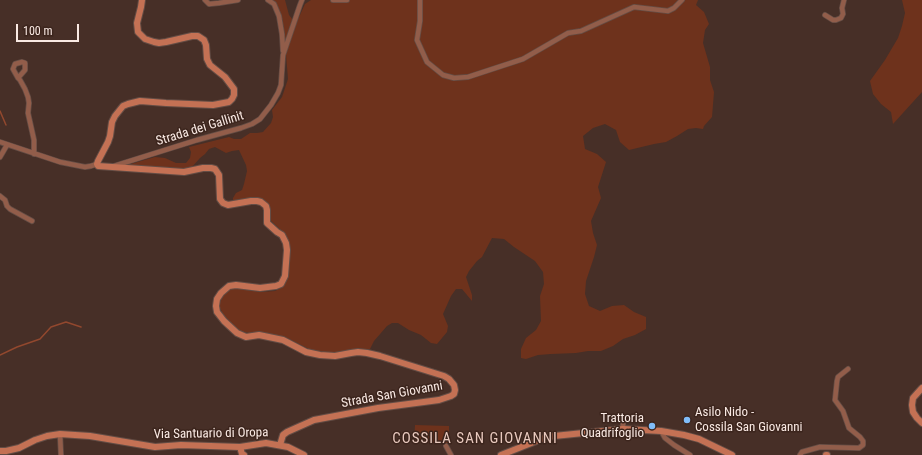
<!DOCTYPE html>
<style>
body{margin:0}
#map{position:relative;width:922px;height:455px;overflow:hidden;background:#472f27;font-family:"Roboto Condensed",sans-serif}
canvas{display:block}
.scale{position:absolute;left:16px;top:24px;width:63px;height:18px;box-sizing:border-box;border:2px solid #faeae4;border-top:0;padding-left:5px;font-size:12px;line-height:14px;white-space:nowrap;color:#faeae4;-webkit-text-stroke:3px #3c251d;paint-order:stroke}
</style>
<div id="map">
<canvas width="922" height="455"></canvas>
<div class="scale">100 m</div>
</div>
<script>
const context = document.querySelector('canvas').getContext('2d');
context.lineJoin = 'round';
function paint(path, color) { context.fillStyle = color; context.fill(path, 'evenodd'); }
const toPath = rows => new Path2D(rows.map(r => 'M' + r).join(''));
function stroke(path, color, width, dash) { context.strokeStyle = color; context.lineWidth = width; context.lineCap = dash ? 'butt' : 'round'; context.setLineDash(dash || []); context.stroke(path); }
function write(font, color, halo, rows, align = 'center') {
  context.font = font + ' "Roboto Condensed",sans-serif'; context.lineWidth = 3; context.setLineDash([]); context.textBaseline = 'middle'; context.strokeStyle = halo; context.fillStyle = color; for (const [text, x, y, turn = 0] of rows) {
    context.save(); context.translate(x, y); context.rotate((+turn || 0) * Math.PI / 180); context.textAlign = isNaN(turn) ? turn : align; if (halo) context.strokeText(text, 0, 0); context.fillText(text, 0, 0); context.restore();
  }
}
const green = toPath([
 [272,0,285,0,289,15,293,20,299,17,305,4,311,0,698,0,696,5,704,12,709,24,705,30,703,43,710,67,710,80,714,92,712,117,704,126,703,129,696,128,688,129,677,136,666,142,654,144,629,150,620,142,616,130,605,124,593,128,583,136,585,149,597,154,606,162,598,187,601,198,591,221,593,233,597,245,594,257,586,281,585,294,589,306,600,311,612,306,624,305,634,312,646,317,646,329,635,335,623,339,613,346,601,351,588,351,576,353,551,354,538,355,526,359,521,358,521,349,526,338,536,330,541,321,540,296,544,284,543,272,535,261,514,247,504,239,492,238,482,257,477,261,469,271,466,277,472,295,472,301,462,289,456,289,451,296,443,314,448,326,447,332,437,344,431,343,421,335,409,330,398,323,392,323,387,326,374,341,370,349,330,353,320,352,309,349,285,337,261,333,249,333,237,330,223,314,218,304,221,297,226,292,231,289,237,288,261,292,275,291,281,288,285,284,289,270,290,255,289,244,287,238,283,232,269,219,270,213,269,205,265,201,259,199,233,201,233,198,236,193,242,190,244,184,247,171,246,165,239,150,232,151,226,153,215,147,209,149,205,154,200,158,192,167,182,169,127,165,155,157,165,158,176,163,186,163,190,158,191,152,189,147,229,137,234,139,241,139,250,133,257,133,263,132,271,123,273,117,272,110,282,97,288,79,284,30,282,19,277,6],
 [902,0,922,0,922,92,893,124,891,112,881,104,873,94,870,81,885,60,898,38,902,26,905,13],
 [415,425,449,426,449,443,414,442]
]);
const stream = toPath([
 [0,111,6,125],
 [0,355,17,347,40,339,51,327,66,322,81,327]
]);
const street = toPath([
 [205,0,209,4,219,3,238,0],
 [268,0,274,4,279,16,282,34,283,51],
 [333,0,347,0],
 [420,0,420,21,417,40,427,62,443,75,454,78,468,77,523,59,568,33,581,31,634,7,668,11,674,8,682,0],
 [825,15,833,20,836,20,841,18,843,14,842,8,844,0],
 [18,78,25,70,25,63,22,62,15,64,13,69,18,78,20,80,25,89,28,97,29,103,28,113,34,140,34,154],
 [0,142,60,162,85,167,91,166,97,164],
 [0,157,7,145],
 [114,166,197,140,241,128,252,124,260,119,271,105,278,93,281,85,283,55,300,5,302,0],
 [0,196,5,200,7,206,10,209,32,221],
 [623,417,623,429],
 [661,431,665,438,674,445,690,455],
 [60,434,61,455],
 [446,446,451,455],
 [800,455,802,452,820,447,859,448,863,445,863,441,860,437,849,428,843,411,835,400,837,381,838,377,848,369]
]);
const secondary = toPath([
 [142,0,141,7,137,23,138,32,145,39,154,42,159,43,166,42,192,36,198,36,204,40,206,45,207,59,210,65,225,77,234,89,234,95,232,99,229,102,213,105,166,103,140,101,128,104,123,106,115,116,112,122,110,136,108,142,98,161,97,164,98,166,184,172,203,168,211,168,215,169,219,175,220,199,223,203,228,205,251,201,257,201,261,202,266,206,267,210,267,223,277,232,282,235,286,243,287,250,285,276,281,284,276,286,260,288,236,285,229,286,221,293,217,299,216,306,217,312,224,321,237,333,246,337,259,335,283,340,306,352,320,355,335,356,351,353,358,352,367,353,380,356,444,376,449,379,454,385,455,390,454,394,451,396,439,400,378,408,314,420,287,432,283,435,280,445],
 [922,388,913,398,912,405,913,412,917,418,922,423],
 [240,447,242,454,244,455],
 [0,451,6,451,19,448,35,440,47,436,60,434,90,436,155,447,181,445,240,447,266,443,288,447,304,455],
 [501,455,544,438,554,436,623,429,661,431,684,435,699,439,732,455],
 [826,455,827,455]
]);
const markers = [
 [687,420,4,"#80bdfa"],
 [652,426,4,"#80bdfa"]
];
const streetNames = [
 ["Strada dei Gallinit",200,129,-17],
 ["Strada San Giovanni",392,395,-10],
 ["Via Santuario di Oropa",211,434,-1]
];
const poiNames = [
 ["Asilo Nido -",695,413],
 ["Cossila San Giovanni",695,428],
 ["Trattoria",644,419,"right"],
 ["Quadrifoglio",644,434,"right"]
];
const quarterNames = [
 ["COSSILA SAN GIOVANNI",475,439]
];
paint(green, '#6e321c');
stroke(stream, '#92482e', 1.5);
stroke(street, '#644d45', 6);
stroke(secondary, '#644d45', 8);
stroke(street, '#925d4a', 4.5);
stroke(secondary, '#c47154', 6);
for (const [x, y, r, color] of markers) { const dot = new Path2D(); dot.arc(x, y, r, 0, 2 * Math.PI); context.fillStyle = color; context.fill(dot); stroke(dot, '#3c251d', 1.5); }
write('13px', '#faeae4', '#3c251d', streetNames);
write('13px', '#faeae4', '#3c251d', poiNames, 'left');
context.letterSpacing = '1px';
write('15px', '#e8c9be', '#3c251d', quarterNames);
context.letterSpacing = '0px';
</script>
